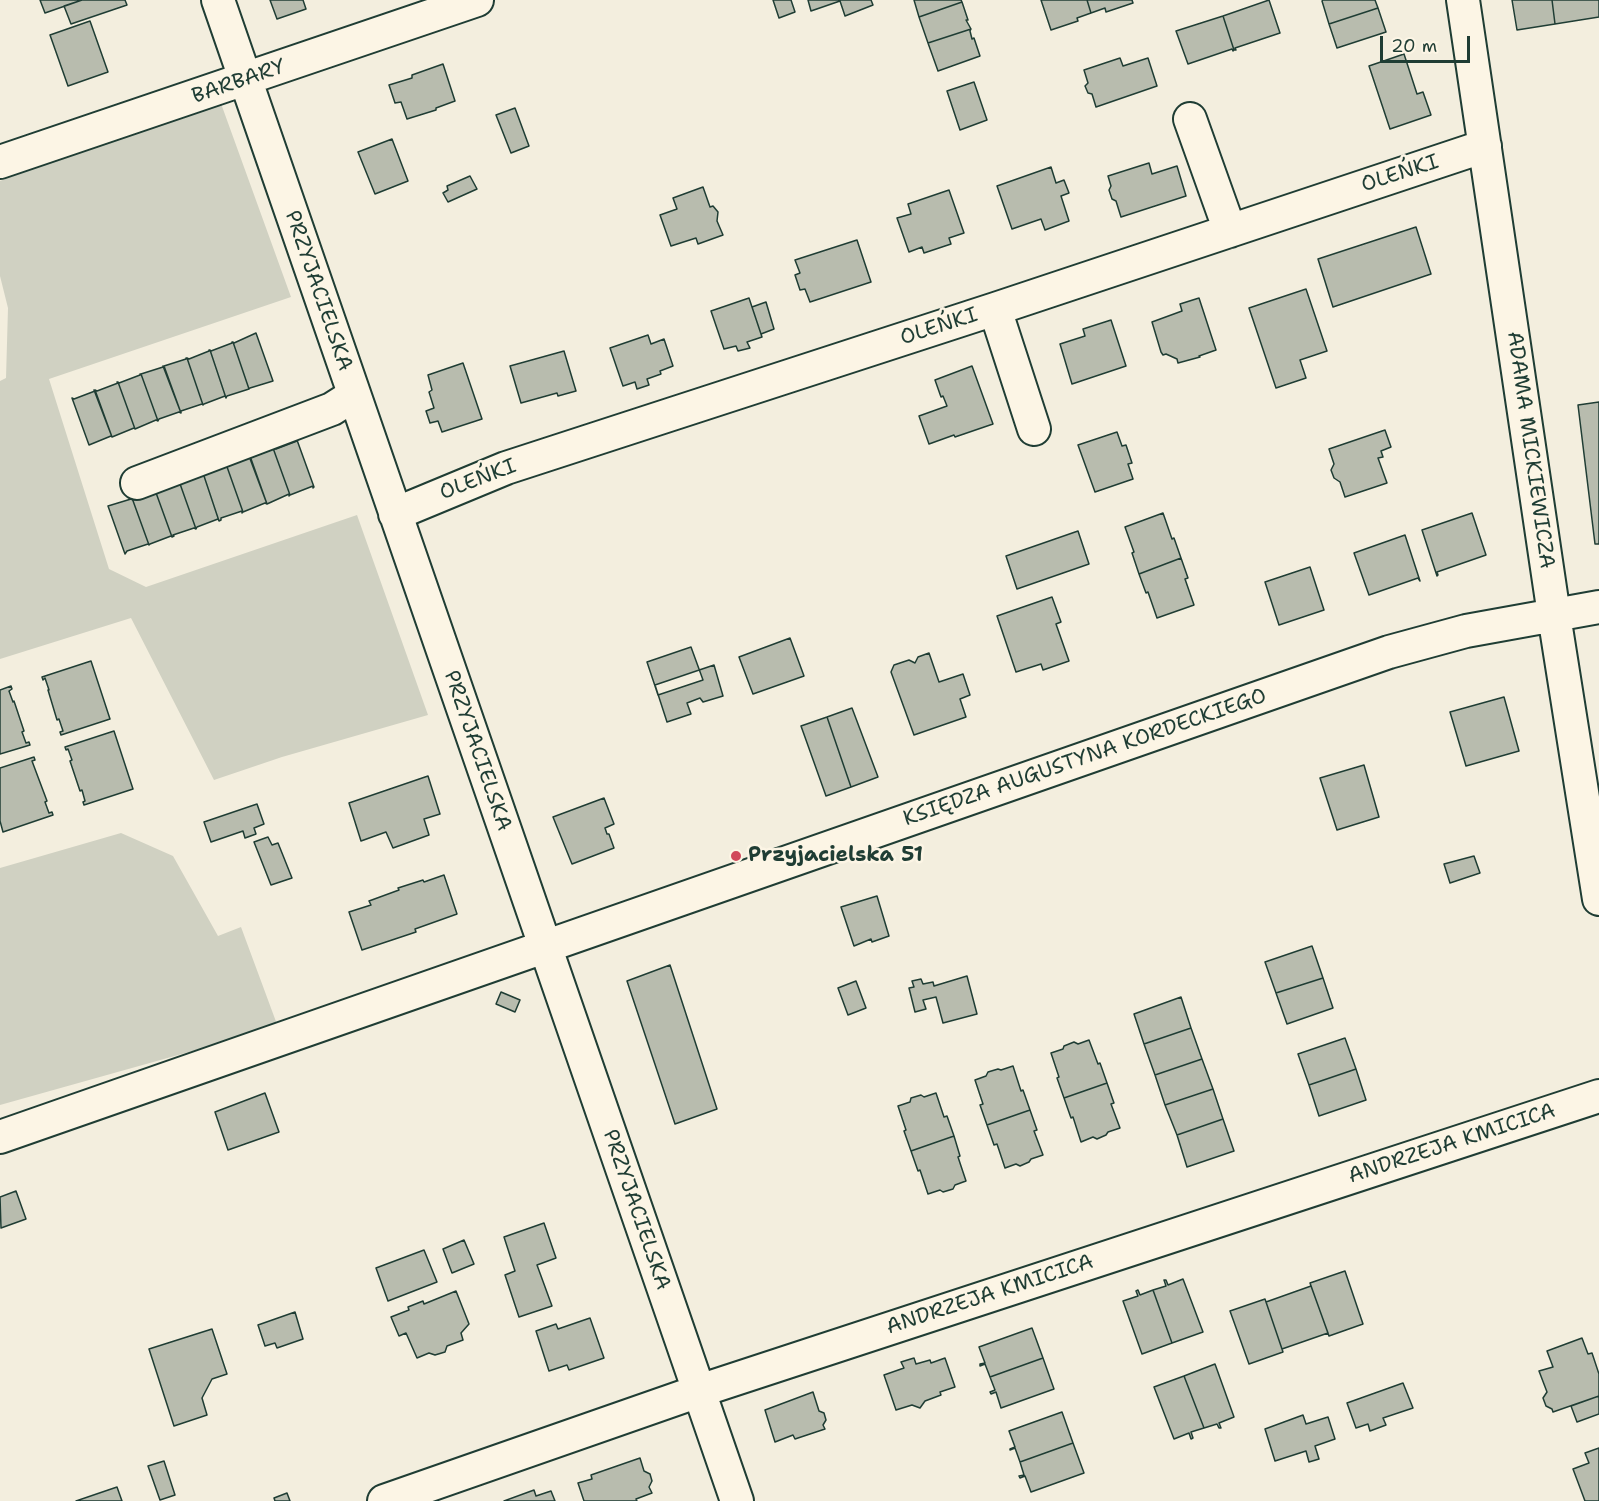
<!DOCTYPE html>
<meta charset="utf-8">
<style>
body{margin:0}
#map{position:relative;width:1599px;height:1501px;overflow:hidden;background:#f3eede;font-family:"Shantell Sans",sans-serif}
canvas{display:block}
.scale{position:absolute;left:1380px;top:36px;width:90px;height:27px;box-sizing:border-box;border:3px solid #1f3d34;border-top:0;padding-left:8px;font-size:18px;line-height:21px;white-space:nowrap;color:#1f3d34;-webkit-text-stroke:4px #fcf5e5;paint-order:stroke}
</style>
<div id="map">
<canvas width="1599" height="1501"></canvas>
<div class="scale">20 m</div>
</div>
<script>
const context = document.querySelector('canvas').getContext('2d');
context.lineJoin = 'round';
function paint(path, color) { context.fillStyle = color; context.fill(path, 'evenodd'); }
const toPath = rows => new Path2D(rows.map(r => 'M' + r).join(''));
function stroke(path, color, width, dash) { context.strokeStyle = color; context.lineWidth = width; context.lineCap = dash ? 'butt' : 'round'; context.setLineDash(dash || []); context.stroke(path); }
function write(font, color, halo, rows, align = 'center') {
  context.font = font + ' "Shantell Sans",sans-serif'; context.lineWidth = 5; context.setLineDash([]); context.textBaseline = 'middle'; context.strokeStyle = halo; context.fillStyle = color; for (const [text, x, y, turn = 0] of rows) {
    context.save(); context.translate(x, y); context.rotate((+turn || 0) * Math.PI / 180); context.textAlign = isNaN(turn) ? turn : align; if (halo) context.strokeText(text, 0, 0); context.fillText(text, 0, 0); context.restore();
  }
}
const green = toPath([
 [219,98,291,297,49,379,109,569,146,587,357,515,428,715,282,757,214,780,131,618,0,659,0,381,6,378,8,308,0,276,0,181],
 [121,833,173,856,218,936,241,927,278,1027,0,1105,0,868]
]);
const building = toPath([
 [40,0,82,0,45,13,40,0],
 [82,0,125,0,127,5,71,24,64,6,82,0],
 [270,0,303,0,306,9,277,19,270,0],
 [773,0,791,0,795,12,779,18,773,0],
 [808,0,871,0,873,5,845,16,840,1,811,11,808,0],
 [914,0,961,0,962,2,919,17,914,0],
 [1041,0,1087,0,1091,13,1077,18,1078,21,1051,30,1041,0],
 [1087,0,1132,0,1133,3,1106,12,1105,8,1091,13,1087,0],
 [1269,0,1280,33,1235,48,1236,50,1234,50,1223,16,1269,0],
 [1323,0,1375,0,1378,8,1329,24,1322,1,1323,0],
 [1512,0,1552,0,1555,24,1517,30,1512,0],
 [1552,0,1599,0,1599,17,1555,24,1552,0],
 [962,2,968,20,966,20,971,29,928,43,919,17,962,2],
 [1378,8,1386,32,1337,48,1329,24,1378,8],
 [1223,16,1234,50,1233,51,1232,49,1188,64,1176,31,1223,16],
 [90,21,108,72,68,86,50,35,90,21],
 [971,29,970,31,972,39,974,38,980,56,938,71,928,43,971,29],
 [1404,54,1417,94,1423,92,1431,115,1390,129,1369,66,1404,54],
 [1120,58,1123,66,1148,58,1157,86,1096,107,1092,94,1088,93,1085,86,1088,83,1084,70,1120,58],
 [443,64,455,101,436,108,436,110,407,119,401,102,395,103,389,85,412,78,412,75,443,64],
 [974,82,987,120,960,130,947,91,974,82],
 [515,108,529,146,511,153,496,115,515,108],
 [392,139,408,181,375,194,358,152,392,139],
 [1149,163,1152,174,1177,166,1186,196,1121,217,1116,201,1112,199,1109,190,1111,186,1108,176,1149,163],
 [1051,167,1056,183,1064,180,1069,193,1061,196,1069,221,1045,230,1041,219,1012,229,997,186,1051,167],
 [470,176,477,189,448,202,443,193,448,190,447,186,470,176],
 [703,187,710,207,713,206,718,212,717,221,723,235,698,244,696,238,671,246,660,215,677,209,673,198,703,187],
 [949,190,964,233,949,238,951,244,924,253,922,247,909,252,897,218,911,214,908,204,949,190],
 [1416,227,1431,274,1333,307,1318,259,1416,227],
 [857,240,871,282,810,302,805,289,800,290,795,275,800,273,795,260,857,240],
 [1306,289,1327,351,1300,360,1306,378,1276,388,1249,308,1306,289],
 [749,298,762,337,747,342,750,348,738,351,736,346,724,349,711,311,749,298],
 [1199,298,1216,350,1199,356,1200,357,1178,363,1177,359,1166,354,1163,355,1161,352,1152,322,1182,311,1180,304,1199,298],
 [766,302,774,329,761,334,752,307,766,302],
 [1111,320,1126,366,1072,384,1060,344,1085,336,1083,329,1111,320],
 [256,333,273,381,250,388,249,389,233,342,234,343,256,333],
 [648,335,651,344,664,339,673,366,660,371,661,374,647,379,649,385,637,389,635,382,623,386,610,348,648,335],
 [232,342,233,342,249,389,227,396,226,398,210,350,211,351,232,343,232,342],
 [209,350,210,350,226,398,225,396,204,404,203,405,187,358,189,359,209,351,209,350],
 [564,351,576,391,558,396,557,393,521,403,510,366,564,351],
 [186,358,187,358,203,405,202,404,181,411,181,413,164,366,186,359,186,358],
 [463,363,482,419,442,432,438,421,430,423,426,411,434,408,429,392,432,390,428,375,463,363],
 [163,366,181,413,179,412,159,419,158,421,141,374,163,367,163,366],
 [972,366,993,424,955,437,954,435,929,444,919,416,947,406,943,396,941,397,935,380,972,366],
 [140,374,141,374,158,421,156,420,135,429,118,382,119,383,140,375,140,374],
 [117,382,118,382,135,429,134,428,112,437,95,390,97,391,118,383,117,382],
 [94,390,112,437,111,436,89,445,72,398,74,399,95,391,94,390],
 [1599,402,1599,544,1595,544,1578,405,1599,402],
 [1385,430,1391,447,1381,451,1383,457,1378,458,1387,483,1345,497,1340,482,1334,478,1331,470,1334,464,1329,449,1385,430],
 [1117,432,1122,446,1126,445,1132,463,1128,464,1133,479,1095,492,1078,445,1117,432],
 [296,440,297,440,314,487,313,488,313,486,290,495,273,448,276,449,297,441,296,440],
 [273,448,290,495,289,496,289,494,267,504,250,456,252,457,273,449,273,448],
 [249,456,267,504,265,503,243,512,226,464,249,458,249,456],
 [226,464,243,512,242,513,242,511,221,518,221,520,219,521,203,473,226,464],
 [203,473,219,521,218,519,197,527,196,529,179,481,203,473],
 [179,481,196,529,194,528,173,535,174,536,172,537,155,490,179,481],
 [155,490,172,537,171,536,150,544,149,545,132,498,134,499,155,490],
 [131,498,132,498,149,545,148,544,127,551,125,554,108,506,131,499,131,498],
 [1163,513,1172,539,1174,538,1181,558,1139,574,1132,553,1134,552,1125,527,1163,513],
 [1472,513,1486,555,1437,572,1438,575,1437,576,1422,530,1472,513],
 [1078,531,1089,564,1017,589,1006,556,1078,531],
 [1405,535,1420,581,1418,578,1369,595,1354,553,1405,535],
 [1181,558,1188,578,1185,579,1194,605,1157,618,1148,592,1146,593,1139,574,1181,558],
 [1310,567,1324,610,1279,625,1265,582,1310,567],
 [1052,597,1061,622,1056,624,1069,661,1043,670,1041,664,1016,672,997,616,1052,597],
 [790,638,804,676,753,694,739,657,790,638],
 [691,647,703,680,658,695,647,662,691,647],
 [929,653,939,682,963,674,970,695,960,699,966,717,914,735,891,672,894,665,909,660,915,663,918,657,929,653],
 [91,661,110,719,61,735,60,732,63,731,59,719,57,720,48,690,49,690,45,678,43,680,42,677,91,661],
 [714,665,723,696,703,702,700,698,687,703,691,714,667,722,655,685,714,665],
 [11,686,12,689,9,691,13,702,14,701,24,731,22,732,26,743,29,742,30,745,0,754,0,690,11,686],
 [1504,697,1519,751,1466,766,1450,712,1504,697],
 [852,708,878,777,851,787,827,717,852,708],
 [827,717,851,787,826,796,801,726,827,717],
 [114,731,133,789,84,805,83,802,85,801,82,790,80,791,70,761,72,760,68,749,66,750,65,747,114,731],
 [34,757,35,760,32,761,47,801,45,802,49,813,52,812,53,815,3,832,0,821,0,768,34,757],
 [1364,765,1379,817,1337,830,1320,778,1364,765],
 [428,776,440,814,424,819,429,835,393,848,386,832,361,841,349,803,428,776],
 [604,798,614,824,605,828,607,834,609,834,614,848,572,864,553,817,604,798],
 [257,804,264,824,254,828,256,834,245,838,243,831,211,842,204,822,257,804],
 [268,837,272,845,278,843,292,878,271,885,254,842,268,837],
 [1474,856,1480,873,1450,883,1444,864,1474,856],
 [444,875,457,914,415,929,416,932,362,950,349,912,371,905,369,901,399,890,398,888,423,880,424,882,444,875],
 [877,896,889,936,872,942,871,939,854,946,841,907,877,896],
 [1312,946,1323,978,1276,993,1265,962,1312,946],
 [670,965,717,1109,675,1124,627,981,670,965],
 [967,976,977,1014,943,1023,936,997,923,1000,926,1009,915,1012,909,988,914,987,912,981,921,979,923,984,933,982,934,986,967,976],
 [1323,978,1333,1008,1287,1024,1276,993,1323,978],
 [856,981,866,1008,848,1015,838,988,856,981],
 [501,992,520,1000,515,1012,496,1004,501,992],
 [1181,997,1191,1028,1144,1044,1134,1014,1181,997],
 [1191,1028,1202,1059,1155,1075,1144,1044,1191,1028],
 [1345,1038,1356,1069,1309,1085,1298,1054,1345,1038],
 [1089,1040,1098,1064,1100,1063,1107,1083,1064,1098,1057,1078,1059,1077,1051,1053,1063,1049,1064,1046,1074,1042,1078,1044,1089,1040],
 [1202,1059,1213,1089,1165,1105,1155,1075,1202,1059],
 [1013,1066,1021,1091,1023,1090,1030,1110,987,1125,980,1105,983,1104,975,1080,986,1076,988,1072,998,1069,1001,1070,1013,1066],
 [1356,1069,1366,1100,1319,1116,1309,1085,1356,1069],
 [1107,1083,1114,1103,1111,1104,1120,1128,1108,1132,1106,1135,1097,1139,1093,1137,1081,1142,1073,1117,1071,1118,1064,1098,1107,1083],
 [1213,1089,1223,1119,1177,1135,1165,1105,1213,1089],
 [265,1093,279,1132,228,1150,215,1112,265,1093],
 [936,1093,944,1117,947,1116,954,1136,911,1151,904,1131,906,1130,898,1106,910,1102,911,1098,921,1095,924,1097,936,1093],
 [1030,1110,1037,1130,1034,1131,1043,1155,1031,1159,1029,1162,1020,1166,1016,1164,1005,1168,997,1144,994,1145,987,1125,1030,1110],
 [1223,1119,1234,1151,1187,1167,1177,1135,1223,1119],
 [954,1136,960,1156,958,1157,966,1181,955,1185,953,1189,943,1192,940,1190,928,1194,920,1170,918,1171,911,1151,954,1136],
 [16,1191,26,1219,1,1228,0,1197,16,1191],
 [544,1223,556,1258,537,1265,552,1306,519,1317,505,1275,515,1271,504,1237,544,1223],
 [464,1240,474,1264,452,1273,443,1249,464,1240],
 [424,1250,437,1282,388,1301,376,1268,424,1250],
 [1345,1271,1363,1324,1329,1336,1310,1283,1345,1271],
 [1183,1279,1203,1332,1172,1343,1153,1290,1166,1286,1164,1280,1166,1280,1168,1285,1183,1279],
 [1311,1286,1328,1333,1282,1349,1266,1302,1311,1286],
 [1138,1290,1140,1295,1153,1290,1172,1343,1142,1354,1123,1301,1138,1296,1136,1291,1138,1290],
 [456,1291,469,1324,461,1333,463,1340,447,1346,445,1352,435,1355,429,1353,417,1358,406,1333,399,1336,391,1317,409,1310,408,1307,423,1301,424,1304,456,1291],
 [1265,1299,1283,1352,1249,1364,1230,1311,1265,1299],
 [295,1312,303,1339,277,1348,275,1343,265,1346,258,1325,295,1312],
 [590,1318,604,1358,569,1370,567,1365,549,1371,536,1331,556,1324,558,1329,590,1318],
 [1032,1328,1043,1358,990,1377,985,1364,980,1366,980,1364,985,1363,979,1347,1032,1328],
 [212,1329,227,1374,212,1379,202,1398,207,1415,174,1426,149,1349,212,1329],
 [1582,1338,1588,1354,1592,1353,1599,1374,1599,1396,1553,1412,1552,1409,1546,1406,1543,1398,1547,1392,1539,1371,1553,1367,1547,1351,1582,1338],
 [914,1358,916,1364,930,1360,931,1363,945,1358,955,1387,940,1392,941,1395,925,1401,920,1408,912,1405,896,1410,884,1375,904,1368,901,1362,914,1358],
 [1043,1358,1054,1389,1001,1408,996,1392,991,1394,990,1392,995,1390,990,1377,1043,1358],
 [1215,1364,1234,1417,1219,1423,1221,1428,1219,1428,1217,1424,1204,1428,1184,1376,1215,1364],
 [1184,1376,1204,1428,1191,1432,1193,1438,1191,1439,1189,1433,1174,1439,1154,1387,1184,1376],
 [1403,1383,1413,1408,1383,1418,1386,1425,1370,1431,1368,1424,1356,1428,1347,1403,1403,1383],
 [813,1392,819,1411,824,1413,826,1420,823,1425,825,1429,795,1439,793,1435,775,1442,765,1410,813,1392],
 [1599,1396,1599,1414,1577,1422,1571,1406,1599,1396],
 [1062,1412,1073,1443,1020,1462,1015,1448,1010,1450,1010,1449,1015,1447,1009,1431,1062,1412],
 [1303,1415,1306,1424,1328,1417,1335,1439,1315,1446,1319,1459,1309,1462,1306,1451,1275,1461,1265,1429,1303,1415],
 [1073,1443,1084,1473,1031,1492,1025,1476,1020,1478,1019,1476,1024,1475,1020,1462,1073,1443],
 [1599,1448,1599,1501,1585,1501,1573,1469,1589,1463,1585,1453,1599,1448],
 [640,1458,644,1471,650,1474,652,1481,649,1487,652,1493,636,1499,637,1501,584,1501,578,1483,592,1479,591,1475,640,1458],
 [164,1461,175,1495,160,1500,148,1466,164,1461],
 [117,1487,122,1501,76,1501,117,1487],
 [534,1490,536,1496,551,1491,555,1501,504,1501,534,1490],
 [287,1493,290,1501,275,1501,274,1498,287,1493]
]);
const minor = toPath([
 [218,0,737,1501],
 [1463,0,1554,615,1599,899],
 [1190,119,1230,231],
 [0,162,477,0],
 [995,309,1034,429],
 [137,483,332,409,354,395],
 [395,514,506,468,995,309,1485,146],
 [0,1137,1389,652,1466,631,1599,607],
 [384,1501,699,1391,1599,1096]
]);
const markers = [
 [736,856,6,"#d1495b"]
];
const streetNames = [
 ["BARBARY",239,82,-19],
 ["OLEŃKI",1400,174,-18],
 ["PRZYJACIELSKA",318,291,71],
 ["OLEŃKI",939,327,-18],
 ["ADAMA MICKIEWICZA",1530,450,82],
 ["OLEŃKI",478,480,-21],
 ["PRZYJACIELSKA",477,751,71],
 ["KSIĘDZA AUGUSTYNA KORDECKIEGO",1085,758,-19],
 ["ANDRZEJA KMICICA",1452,1144,-18],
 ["PRZYJACIELSKA",636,1210,71],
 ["ANDRZEJA KMICICA",990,1295,-18]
];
const poiNames = [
 ["Przyjacielska 51",748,856]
];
paint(green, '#d0d1c2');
paint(building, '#b8bcae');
stroke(building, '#1f3d34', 1.5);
stroke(minor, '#1f3d34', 36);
stroke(minor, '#fcf5e5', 32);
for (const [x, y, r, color] of markers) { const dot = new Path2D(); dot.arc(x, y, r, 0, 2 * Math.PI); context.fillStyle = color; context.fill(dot); stroke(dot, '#fcf5e5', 2); }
write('21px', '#1f3d34', '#fcf5e5', streetNames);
write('bold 21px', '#1f3d34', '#fcf5e5', poiNames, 'left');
</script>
